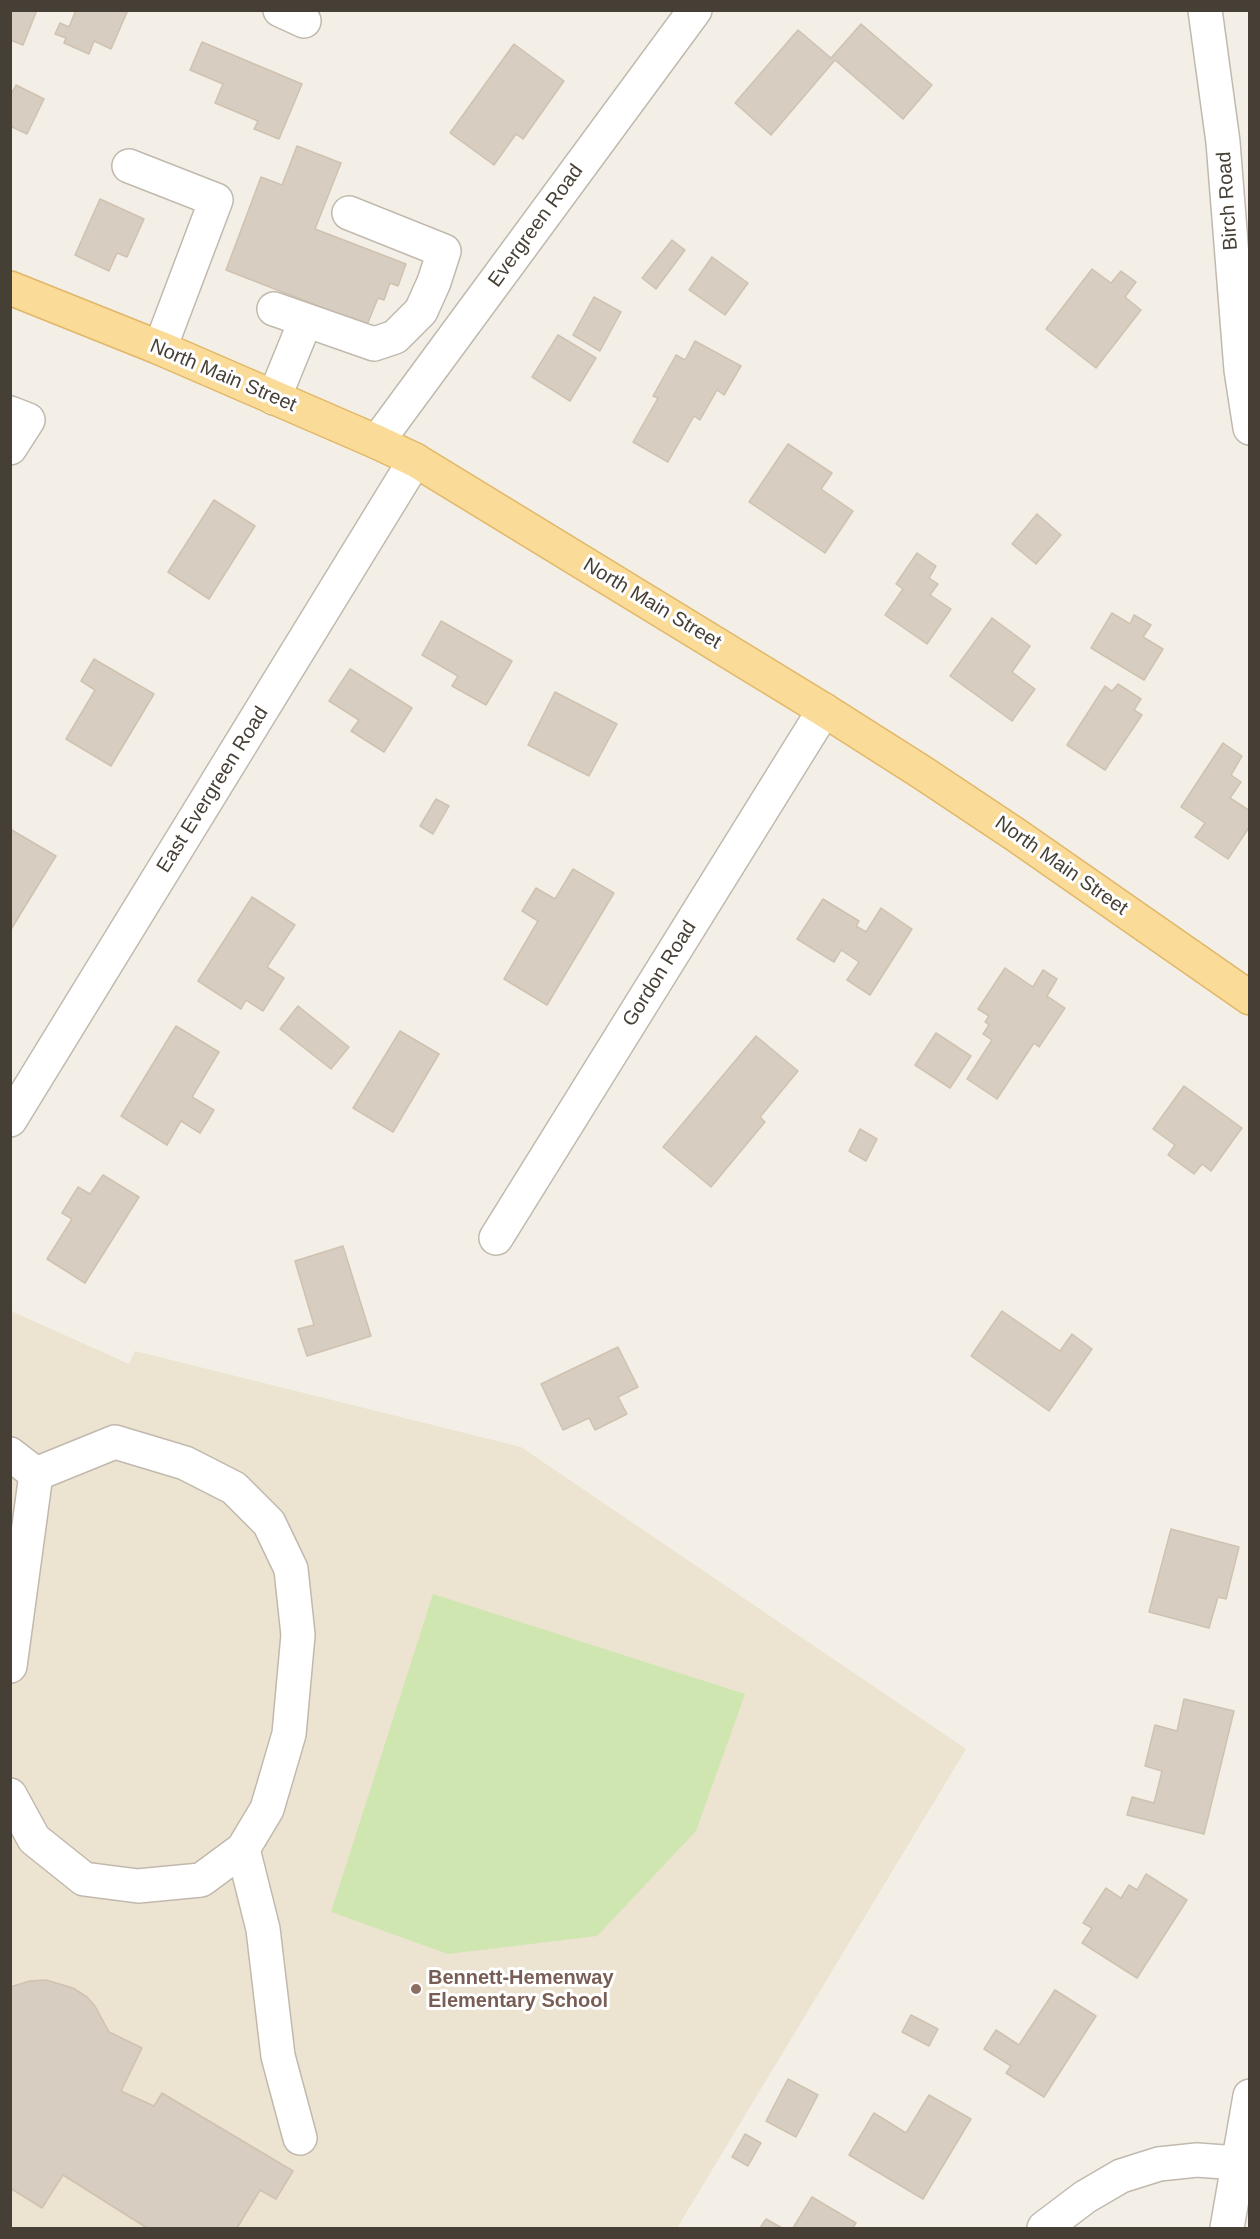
<!DOCTYPE html>
<style>
body{margin:0}
#map{position:relative;width:1260px;height:2239px;overflow:hidden;background:#f3efe7;font-family:Helvetica,sans-serif}
canvas{display:block}
.frame{position:absolute;inset:0;border:12px solid #463f36;pointer-events:none}
</style>
<div id="map">
<canvas width="1260" height="2239"></canvas>
<div class="frame"></div>
</div>
<script>
const context = document.querySelector('canvas').getContext('2d');
context.lineJoin = 'round';
function paint(path, color) { context.fillStyle = color; context.fill(path, 'evenodd'); }
const toPath = rows => new Path2D(rows.map(r => 'M' + r).join(''));
function stroke(path, color, width, dash) { context.strokeStyle = color; context.lineWidth = width; context.lineCap = dash ? 'butt' : 'round'; context.setLineDash(dash || []); context.stroke(path); }
function write(font, color, halo, rows, align = 'center') {
  context.font = font + ' Helvetica,sans-serif'; context.lineWidth = 6; context.setLineDash([]); context.textBaseline = 'middle'; context.strokeStyle = halo; context.fillStyle = color; for (const [text, x, y, turn = 0] of rows) {
    context.save(); context.translate(x, y); context.rotate((+turn || 0) * Math.PI / 180); context.textAlign = isNaN(turn) ? turn : align; if (halo) context.strokeText(text, 0, 0); context.fillText(text, 0, 0); context.restore();
  }
}
const education = toPath([
 [11,1311,129,1364,135,1351,521,1447,966,1749,677,2228,11,2228]
]);
const green = toPath([
 [433,1594,745,1694,696,1831,597,1936,448,1954,331,1912]
]);
const building = toPath([
 [10,10,37,10,23,45,10,40,10,10],
 [76,10,128,10,111,49,94,41,89,54,64,43,66,38,55,34,60,23,69,27,76,10],
 [861,24,932,85,903,119,835,60,771,135,735,103,798,30,831,58,861,24],
 [202,42,302,84,279,139,254,129,258,121,215,103,223,84,190,70,202,42],
 [514,44,564,81,523,139,516,134,494,165,450,133,514,44],
 [16,85,44,99,27,134,10,126,10,96,16,85],
 [297,146,341,163,315,229,406,264,398,286,390,283,384,300,378,298,367,325,226,270,261,177,282,185,297,146],
 [100,199,144,219,127,257,117,253,109,271,75,255,100,199],
 [672,240,685,250,656,289,642,278,672,240],
 [712,257,748,283,725,315,689,290,712,257],
 [1092,269,1111,283,1121,271,1136,282,1125,297,1141,310,1096,368,1046,329,1092,269],
 [594,297,621,312,600,351,573,335,594,297],
 [558,335,596,358,570,401,532,377,558,335],
 [695,341,741,366,724,395,717,390,700,420,694,416,668,462,633,442,658,398,653,396,676,355,685,360,695,341],
 [788,444,832,473,821,489,853,511,825,553,749,502,788,444],
 [214,500,255,526,209,599,168,572,214,500],
 [1037,514,1061,535,1036,564,1012,544,1037,514],
 [917,553,936,566,929,578,938,584,930,595,951,609,927,644,885,615,903,589,896,584,917,553],
 [1112,613,1130,624,1134,615,1151,625,1143,637,1163,649,1144,680,1091,648,1112,613],
 [992,618,1030,646,1012,672,1035,689,1012,721,950,676,992,618],
 [441,621,512,661,486,705,452,686,458,676,422,655,441,621],
 [94,659,154,694,111,766,66,739,95,690,81,681,94,659],
 [350,669,412,708,384,752,351,731,359,720,329,701,350,669],
 [1118,684,1141,699,1134,710,1142,715,1105,770,1067,745,1105,686,1112,691,1118,684],
 [555,692,617,724,589,776,528,745,555,692],
 [1223,743,1242,756,1231,775,1241,782,1230,798,1250,811,1250,826,1228,859,1195,837,1205,823,1181,807,1223,743],
 [436,799,449,806,433,834,420,826,436,799],
 [10,829,56,856,10,931,10,829],
 [573,869,614,893,547,1005,504,979,538,921,522,911,536,888,555,899,573,869],
 [252,897,295,925,267,967,284,978,263,1011,246,1000,241,1009,198,981,252,897],
 [823,899,859,921,856,926,866,932,881,908,912,929,870,995,847,980,859,962,841,950,834,962,797,939,823,899],
 [1005,968,1033,987,1043,970,1057,979,1047,996,1065,1008,1039,1047,1034,1043,997,1099,967,1079,992,1040,983,1034,989,1025,985,1022,989,1016,978,1009,1005,968],
 [298,1006,349,1047,331,1069,280,1029,298,1006],
 [176,1026,219,1052,192,1097,214,1110,200,1133,181,1121,167,1145,121,1116,176,1026],
 [400,1031,439,1054,393,1132,353,1108,400,1031],
 [936,1033,971,1056,950,1088,915,1065,936,1033],
 [756,1036,798,1071,760,1117,765,1122,711,1187,663,1147,756,1036],
 [1184,1086,1242,1128,1211,1171,1202,1164,1194,1174,1168,1155,1175,1145,1153,1129,1184,1086],
 [860,1129,877,1139,866,1161,849,1151,860,1129],
 [103,1175,139,1197,85,1283,47,1259,72,1219,62,1213,78,1187,90,1194,103,1175],
 [343,1246,371,1336,307,1356,298,1329,314,1325,295,1261,343,1246],
 [1002,1311,1060,1351,1072,1334,1092,1349,1049,1411,971,1356,1002,1311],
 [618,1347,638,1387,618,1397,627,1414,595,1430,589,1418,563,1430,541,1384,618,1347],
 [1171,1529,1239,1547,1226,1599,1218,1597,1209,1628,1149,1612,1171,1529],
 [1184,1699,1234,1711,1204,1834,1127,1815,1132,1797,1154,1803,1162,1771,1145,1766,1155,1725,1177,1731,1184,1699],
 [1146,1874,1187,1900,1137,1978,1082,1943,1092,1928,1083,1923,1106,1888,1121,1898,1129,1885,1137,1890,1146,1874],
 [46,1980,73,1988,87,1997,95,2006,109,2032,142,2048,121,2091,154,2106,162,2093,293,2171,276,2199,260,2190,237,2228,147,2228,63,2175,42,2208,10,2188,10,1987,30,1981,46,1980],
 [1055,1990,1096,2016,1044,2097,1006,2073,1011,2066,984,2049,996,2030,1019,2045,1055,1990],
 [911,2015,938,2029,929,2046,902,2032,911,2015],
 [788,2079,818,2095,796,2137,766,2121,788,2079],
 [929,2095,971,2119,923,2199,849,2155,874,2113,906,2133,929,2095],
 [745,2134,761,2143,748,2166,732,2157,745,2134],
 [812,2197,856,2223,853,2228,793,2228,812,2197],
 [766,2219,782,2228,760,2228,766,2219]
]);
const minor = toPath([
 [280,10,304,21],
 [1205,10,1223,142,1241,370,1250,428],
 [129,166,216,200,160,348],
 [274,309,374,344,395,337,421,311,434,282,444,251,349,213],
 [274,398,305,322],
 [10,413,28,420,10,448],
 [377,442,695,10],
 [10,1120,415,460],
 [496,1238,824,710],
 [10,1454,36,1474],
 [10,1666,36,1474],
 [10,1795,34,1839,84,1879,138,1886,201,1880,243,1849,267,1809,289,1734,298,1635,291,1569,269,1523,234,1488,185,1463,115,1442,36,1474],
 [243,1849,263,1929,278,2056,300,2138],
 [1044,2228,1085,2197,1121,2176,1159,2164,1197,2160,1238,2163],
 [1227,2228,1250,2096]
]);
const major = toPath([
 [10,288,160,348,377,442,415,460,824,710,923,773,1016,835,1250,998]
]);
const markers = [
 [416,1989,6,"#8d6e63"]
];
const streetNames = [
 ["Birch Road",1228,201,-94],
 ["Evergreen Road",536,226,-54],
 ["North Main Street",223,376,23],
 ["North Main Street",652,604,31],
 ["East Evergreen Road",213,790,-58],
 ["North Main Street",1061,866,35],
 ["Gordon Road",660,974,-58]
];
const educationNames = [
 ["Bennett-Hemenway",428,1978],
 ["Elementary School",428,2001]
];
paint(education, '#ece3d1');
paint(green, '#d0e6b1');
paint(building, '#d7cdc0');
stroke(building, '#cfc2b0', 1.5);
stroke(minor, '#c1b9ad', 36);
stroke(major, '#e1b768', 36);
stroke(minor, '#fff', 33);
stroke(major, '#fbdb98', 33);
for (const [x, y, r, color] of markers) { const dot = new Path2D(); dot.arc(x, y, r, 0, 2 * Math.PI); context.fillStyle = color; context.fill(dot); stroke(dot, '#fff', 2); }
write('20px', '#463f36', '#fff', streetNames);
write('bold 20px', '#785e54', '#fff', educationNames, 'left');
</script>
